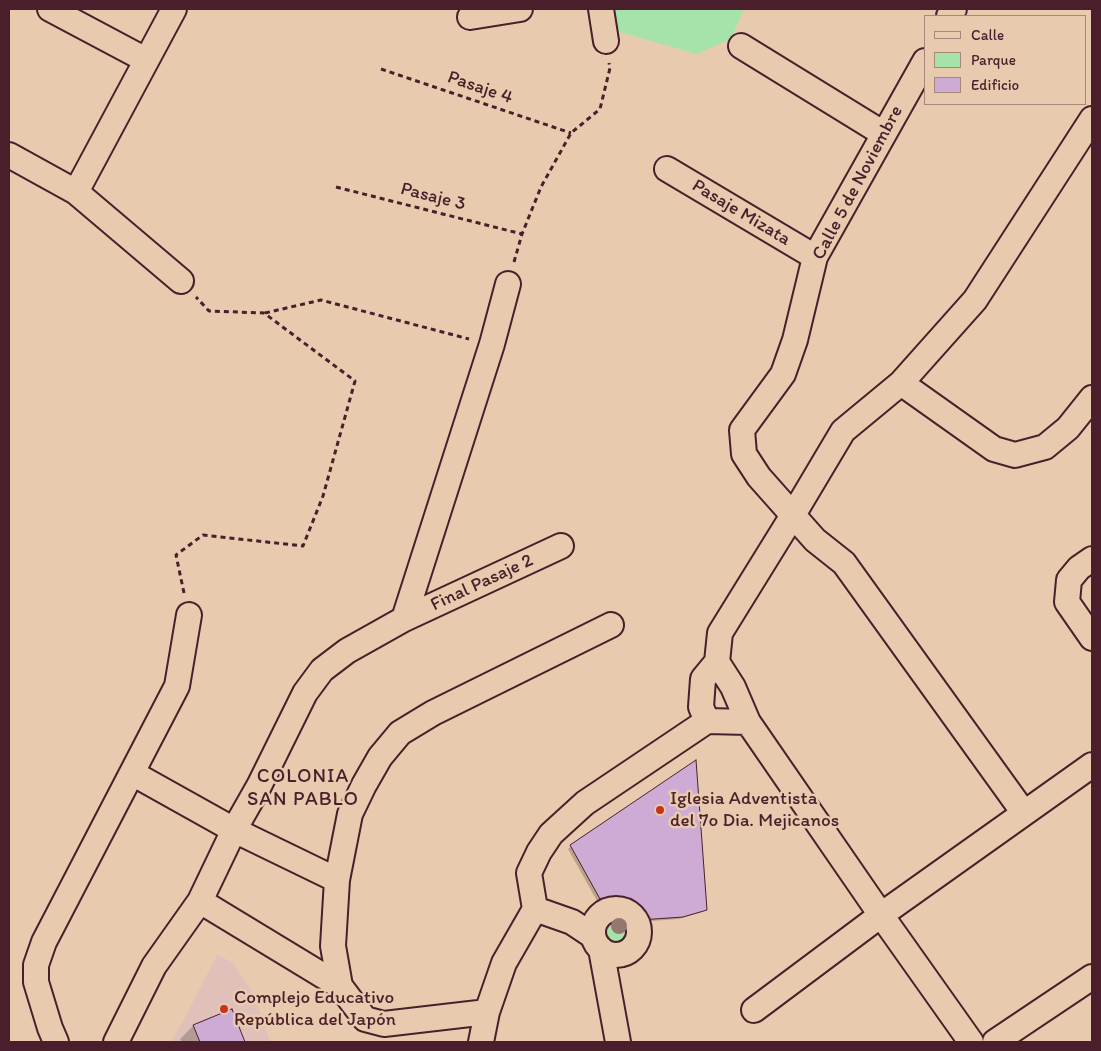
<!DOCTYPE html>
<meta charset="utf-8">
<style>
body{margin:0}
#map{position:relative;width:1101px;height:1051px;overflow:hidden;background:#e8cbaf;font-family:Itim,sans-serif}
canvas{display:block}
.frame{position:absolute;inset:0;border:10px solid #4a1f2b;pointer-events:none}
.legend{position:absolute;left:924px;top:15px;width:162px;height:90px;box-sizing:border-box;background:#e8cbaf;border:1px solid #a9867a;margin:0;padding:6px 9px;list-style:none;font-size:15px;color:#4a1f2b}
.legend li{display:flex;align-items:center;gap:10px;height:25px}
.legend b{width:25px;border:1px solid #a9867a}
</style>
<div id="map">
<canvas width="1101" height="1051"></canvas>
<div class="frame"></div>
<ul class="legend">
<li><b style="height:6px;background:#e8cbaf"></b>Calle</li>
<li><b style="height:14px;background:#a5e3ab"></b>Parque</li>
<li><b style="height:14px;background:#ceabd5"></b>Edificio</li>
</ul>
</div>
<script>
const context = document.querySelector('canvas').getContext('2d');
context.lineJoin = 'round';
function paint(path, color) { context.fillStyle = color; context.fill(path, 'evenodd'); }
const toPath = rows => new Path2D(rows.map(r => 'M' + r).join(''));
function stroke(path, color, width, dash) { context.strokeStyle = color; context.lineWidth = width; context.lineCap = dash ? 'butt' : 'round'; context.setLineDash(dash || []); context.stroke(path); }
function write(font, color, halo, rows, align = 'center') {
  context.font = font + ' Itim,sans-serif'; context.lineWidth = 5; context.setLineDash([]); context.textBaseline = 'middle'; context.strokeStyle = halo; context.fillStyle = color; for (const [text, x, y, turn = 0] of rows) {
    context.save(); context.translate(x, y); context.rotate((+turn || 0) * Math.PI / 180); context.textAlign = isNaN(turn) ? turn : align; if (halo) context.strokeText(text, 0, 0); context.fillText(text, 0, 0); context.restore();
  }
}
const built = toPath([
 [217,955,232,962,255,996,270,1042,170,1042,182,1023]
]);
const green = toPath([
 [611,9,744,9,731,39,696,54,613,30],
 '602 931a16 16 0 1 1 32 0a16 16 0 1 1-32 0Z'
]);
const shadow = toPath([
 [571,846,705,909,702,912,679,919,637,922,597,901,568,849],
 [231,1011,244,1042,182,1042,180,1039,193,1026]
]);
const building = toPath([
 [696,760,707,910,683,917,640,920,600,899,570,845,696,760],
 [232,1009,245,1042,200,1042,193,1025,232,1009]
]);
const path = toPath([
 [381,69,571,133],
 [336,187,522,234],
 [514,262,522,234,541,187,571,133,600,109,610,68,609,63],
 [265,313,321,300,469,339],
 [184,593,176,555,203,535,303,546,323,496,355,381,264,313,209,311,196,297]
]);
const minor = toPath([
 [50,9,146,60],
 [601,9,606,41],
 [949,16,954,9],
 [470,17,520,9],
 [741,46,884,134],
 [925,61,815,257,795,340,783,374,742,430,744,454,759,477,815,540,844,563,1024,813],
 [9,155,76,192,181,281],
 [667,169,815,257],
 [76,192,174,9],
 [901,383,994,449,1015,455,1045,447,1068,428,1092,398],
 [1092,559,1079,568,1069,580,1067,602,1092,638],
 [404,619,561,546],
 [707,721,701,707,703,679,717,662],
 [132,773,234,830,337,880],
 [200,901,340,986],
 [535,909,572,922,593,936],
 '593 932a23 23 0 1 1 46 0a23 23 0 1 1-46 0Z',
 [601,949,618,1042],
 [754,1010,881,915,1092,765],
 [487,1012,384,1024,365,1019,340,986,333,946,337,880,350,814,364,785,380,757,400,733,433,713,611,625],
 [56,1042,50,1028,36,982,36,965,44,942,177,686,189,615],
 [116,1042,154,966,200,901,234,830,259,786,305,693,322,670,347,651,404,619,492,344,508,284],
 [481,1042,487,1012,504,963,535,909,529,873,539,852,551,834,585,803,707,721,748,722],
 [971,1042,881,915,748,722,733,687,717,662,720,633,793,515,843,431,901,383,975,300,1092,119],
 [995,1042,1092,977]
]);
const trees = [
 [619,926]
];
const markers = [
 [660,810,5,"#c8321e"],
 [224,1009,5,"#c8321e"]
];
const streetNames = [
 ["Pasaje 4",480,88,19],
 ["Calle 5 de Noviembre",858,183,-62],
 ["Pasaje 3",433,197,14],
 ["Pasaje Mizata",741,213,31],
 ["Final Pasaje 2",482,583,-25]
];
const poiNames = [
 ["Iglesia Adventista",670,799],
 ["del 7o Dia. Mejicanos",670,821],
 ["Complejo Educativo",234,998],
 ["República del Japón",234,1020]
];
const neighbourhoodNames = [
 ["COLONIA",303,777],
 ["SAN PABLO",303,800]
];
paint(built, '#e0c1ba');
paint(green, '#a5e3ab');
paint(shadow, '#0003');
paint(building, '#ceabd5');
stroke(building, '#4a1f2b', 1);
stroke(minor, '#4a1f2b', 28);
stroke(path, '#4a1f2b', 3, [5, 4]);
stroke(minor, '#e8cbaf', 24);
context.fillStyle = '#96776e';
for (const [x, y] of trees) { context.beginPath(); context.arc(x, y, 8, 0, 2 * Math.PI); context.fill(); }
for (const [x, y, r, color] of markers) { const dot = new Path2D(); dot.arc(x, y, r, 0, 2 * Math.PI); context.fillStyle = color; context.fill(dot); stroke(dot, '#e8cbaf', 2); }
write('19px', '#4a1f2b', '#e8cbaf', streetNames);
write('19px', '#4a1f2b', '#e8cbaf', poiNames, 'left');
context.letterSpacing = '1px';
write('20px', '#4a1f2b', '#e8cbaf', neighbourhoodNames);
context.letterSpacing = '0px';
</script>
